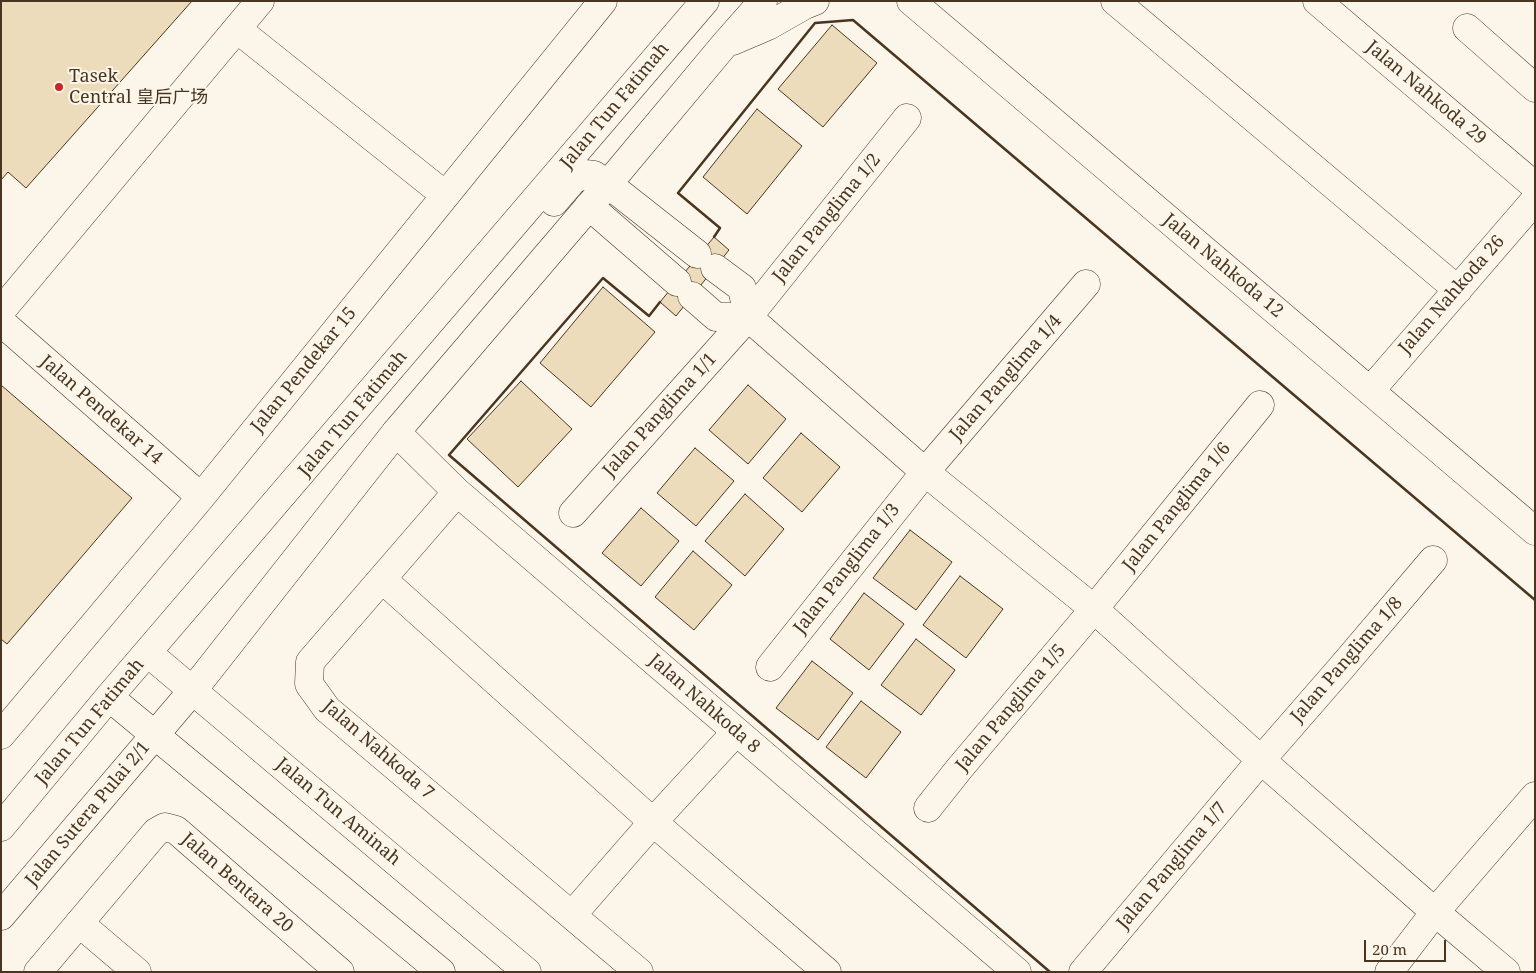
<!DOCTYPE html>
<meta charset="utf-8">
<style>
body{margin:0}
#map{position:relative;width:1536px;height:973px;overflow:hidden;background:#fbf6e9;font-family:"Noto Serif",serif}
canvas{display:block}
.frame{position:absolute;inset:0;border:2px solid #4a3520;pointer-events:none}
.scale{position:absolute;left:1364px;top:940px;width:82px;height:22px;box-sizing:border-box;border:2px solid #4a3520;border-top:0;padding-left:6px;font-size:15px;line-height:18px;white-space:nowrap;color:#4a3520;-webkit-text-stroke:4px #fbf6e9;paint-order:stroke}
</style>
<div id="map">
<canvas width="1536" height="973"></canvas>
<div class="frame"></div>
<div class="scale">20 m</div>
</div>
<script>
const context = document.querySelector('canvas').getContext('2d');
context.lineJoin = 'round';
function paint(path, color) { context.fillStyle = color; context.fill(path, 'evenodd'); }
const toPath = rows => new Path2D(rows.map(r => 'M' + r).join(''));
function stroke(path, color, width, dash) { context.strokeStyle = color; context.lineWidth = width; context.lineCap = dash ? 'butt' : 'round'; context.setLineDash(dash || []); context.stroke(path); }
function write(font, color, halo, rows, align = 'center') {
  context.font = font + ' "Noto Serif","Noto Sans SC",serif'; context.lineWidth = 4; context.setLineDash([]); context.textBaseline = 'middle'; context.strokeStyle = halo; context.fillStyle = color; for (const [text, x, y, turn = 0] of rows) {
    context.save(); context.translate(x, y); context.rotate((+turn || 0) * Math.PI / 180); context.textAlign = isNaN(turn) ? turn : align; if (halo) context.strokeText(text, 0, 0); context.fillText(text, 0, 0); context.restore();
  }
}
const building = toPath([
 [1,1,192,1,26,188,8,172,1,180,1,1],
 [832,25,877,63,823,127,778,89,832,25],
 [757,109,802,146,747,214,703,177,757,109],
 [714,237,729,250,676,316,660,302,714,237],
 [603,287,655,332,591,407,540,363,603,287],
 [521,381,572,429,518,487,467,439,521,381],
 [1,385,132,498,7,644,1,639,1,385],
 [748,385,786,419,748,464,709,430,748,385],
 [801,433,840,467,802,512,763,478,801,433],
 [695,448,734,481,696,526,657,493,695,448],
 [745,494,784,529,745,576,705,541,745,494],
 [641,508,679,541,641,586,602,553,641,508],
 [910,530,952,562,916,610,873,578,910,530],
 [693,551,732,585,694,630,655,597,693,551],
 [960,576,1003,609,966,658,923,625,960,576],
 [864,593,904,624,869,670,830,639,864,593],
 [916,639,955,670,921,715,881,685,916,639],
 [812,661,853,693,818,740,776,708,812,661],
 [861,701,901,732,866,778,826,747,861,701]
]);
const minor = toPath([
 [911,1,1535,531],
 [1115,1,1458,290],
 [1317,1,1535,186],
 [1467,28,1535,88],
 [237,29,445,195],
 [608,184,697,254],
 [589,206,677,282],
 [715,268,742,288,748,317,925,472,1094,609,1261,760,1435,912,1506,972],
 [692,296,716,317,748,317],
 [1,311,260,1],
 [1,322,201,497],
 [1370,391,1535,200],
 [396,432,457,492,1017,972],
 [457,492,310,662,309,684,327,709,639,972],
 [573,513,748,317,907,118],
 [382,579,653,822,827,972],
 [770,667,925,472,1086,284],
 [1,735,201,497,603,1],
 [928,808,959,769,1094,609,1260,405],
 [572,915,653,822,736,732],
 [79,923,137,972],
 [38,972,156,832,165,827,176,830,340,972],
 [1083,972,1261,760,1342,667,1433,560],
 [1389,972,1435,912,1535,796]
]);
const major = toPath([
 [733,41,768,26,805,5,815,1],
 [554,202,573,180,585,174,594,175,608,184],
 [148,653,527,972],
 [109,697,441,972],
 [1,827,109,697,705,1],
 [1,916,193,690,396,432,608,184,725,44,763,1]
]);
const wall = toPath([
 [714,237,720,228,678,193,815,23,853,20,1535,600],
 [660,302,649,316,603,278,449,455,1050,972]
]);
const markers = [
 [59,87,5,"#c62828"]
];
const poiNames = [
 ["Tasek",69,77],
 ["Central 皇后广场",69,98]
];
const streetNames = [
 ["Jalan Nahkoda 29",1426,93,40],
 ["Jalan Tun Fatimah",615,106,-50],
 ["Jalan Panglima 1/2",827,218,-51],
 ["Jalan Nahkoda 12",1223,266,40],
 ["Jalan Nahkoda 26",1452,295,-49],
 ["Jalan Pendekar 15",304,370,-51],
 ["Jalan Panglima 1/4",1006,378,-49],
 ["Jalan Pendekar 14",101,410,41],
 ["Jalan Tun Fatimah",353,414,-50],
 ["Jalan Panglima 1/1",660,415,-48],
 ["Jalan Panglima 1/6",1177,507,-51],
 ["Jalan Panglima 1/3",847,569,-52],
 ["Jalan Panglima 1/8",1347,660,-49],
 ["Jalan Nahkoda 8",704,704,41],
 ["Jalan Panglima 1/5",1011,708,-50],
 ["Jalan Tun Fatimah",90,722,-50],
 ["Jalan Nahkoda 7",378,750,41],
 ["Jalan Tun Aminah",338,812,40],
 ["Jalan Sutera Pulai 2/1",88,814,-50],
 ["Jalan Panglima 1/7",1172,866,-50],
 ["Jalan Bentara 20",237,883,41]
];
paint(building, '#ecdcbc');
stroke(building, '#4a3520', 1);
stroke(minor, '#4a3520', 29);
stroke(major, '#4a3520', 29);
stroke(minor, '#fbf6e9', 28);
stroke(major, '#fbf6e9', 28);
stroke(wall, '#4a3520', 2.5);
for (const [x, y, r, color] of markers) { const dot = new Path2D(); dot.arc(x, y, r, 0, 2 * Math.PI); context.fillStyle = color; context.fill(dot); stroke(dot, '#fbf6e9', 2); }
write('18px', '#4a3520', '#fbf6e9', poiNames, 'left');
write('18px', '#4a3520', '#fbf6e9', streetNames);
</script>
